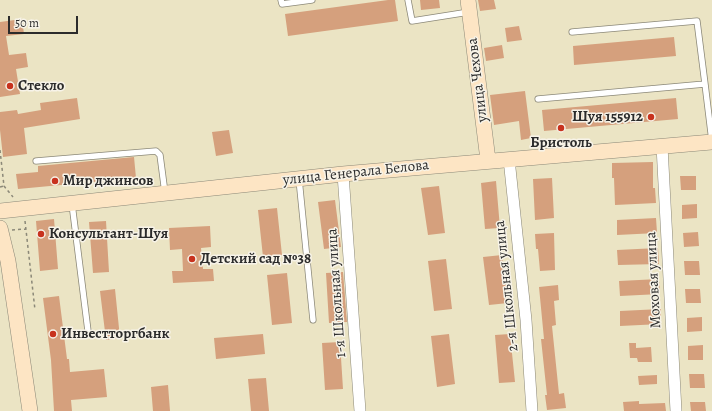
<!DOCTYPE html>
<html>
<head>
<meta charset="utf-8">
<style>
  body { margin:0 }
  #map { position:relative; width:712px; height:411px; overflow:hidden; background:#ebe4c4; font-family:Alegreya,serif }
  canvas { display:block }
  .scale { position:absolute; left:8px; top:16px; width:70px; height:18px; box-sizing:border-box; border:2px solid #2b2b2b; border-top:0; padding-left:5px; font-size:12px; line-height:14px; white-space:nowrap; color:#2b2b2b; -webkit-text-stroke:3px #f7f3e8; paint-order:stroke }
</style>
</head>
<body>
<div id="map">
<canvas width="712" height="411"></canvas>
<div class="scale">50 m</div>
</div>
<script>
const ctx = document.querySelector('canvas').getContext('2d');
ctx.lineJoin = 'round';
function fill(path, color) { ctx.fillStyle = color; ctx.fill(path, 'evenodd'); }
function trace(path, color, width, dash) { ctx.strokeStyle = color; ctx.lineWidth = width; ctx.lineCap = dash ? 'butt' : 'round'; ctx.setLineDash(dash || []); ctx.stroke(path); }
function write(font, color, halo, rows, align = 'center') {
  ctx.font = font + ' Alegreya,serif'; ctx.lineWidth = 3; ctx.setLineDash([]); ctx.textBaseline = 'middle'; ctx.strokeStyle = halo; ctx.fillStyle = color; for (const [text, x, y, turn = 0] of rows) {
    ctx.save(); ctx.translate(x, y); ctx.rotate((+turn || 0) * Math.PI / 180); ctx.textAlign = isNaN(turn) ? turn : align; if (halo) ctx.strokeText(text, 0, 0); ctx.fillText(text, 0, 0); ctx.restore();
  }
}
const building = new Path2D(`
  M388,0H395L398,21L288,36L285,14Z
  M420,0H439L440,8L421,10Z
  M478,0H494L496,9L480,11Z
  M22,19L24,34L6,36L9,55L26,53L28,67L16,69L20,94L0,97V22Z
  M519,26L522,40L507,42L505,28Z
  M674,37L676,56L574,65L573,46Z
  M502,45L504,58L486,61L484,48Z
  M525,91L531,138L521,140L519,121L494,125L490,95Z
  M77,98L80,119L24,128L27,154L3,157L0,130V112L17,110L18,114L41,110L40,103Z
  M676,98L678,119L544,131L542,110Z
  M229,130L233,153L216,156L212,132Z
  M134,157L136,178L18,189L16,174L38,172V166Z
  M653,162V188H655L656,203L615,205L614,178H612V163Z
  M680,176H696V190H681Z
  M552,178L554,218L535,220L533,179Z
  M496,181L500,228L485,229L481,183Z
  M439,186L445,233L428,235L421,188Z
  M335,200L341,247L324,249L318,202Z
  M697,204V218L682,219V205Z
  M277,208L282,255L263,257L258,210Z
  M656,218L657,233L617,235V220Z
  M54,219L58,269L40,271L36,221Z
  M106,221L109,272L93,273L89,222Z
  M210,226L211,247L201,248L203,269H213L214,281L173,283L172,271H183L182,249L170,250L169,228Z
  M698,232L699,246L684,247L683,233Z
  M554,233L555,270L540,271L538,249H536L535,234Z
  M658,248L659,264L618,265L617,250Z
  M502,255L508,303L489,305L483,257Z
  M446,259L452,309L434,311L428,261Z
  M684,261H699L700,275H685Z
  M343,272L347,322L329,323L326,273Z
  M287,273L292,323L272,325L267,275Z
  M659,279L660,294L620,296L619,281Z
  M558,285L559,300L554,301L556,325L552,326L559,394L564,393L566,408L547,410L545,395H547L541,339H544L539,287Z
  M115,289L120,338L106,340L100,291Z
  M685,289H700L701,303H686Z
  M59,296L67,359H69L70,372L104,369L107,397L71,400L72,411H54L51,360L43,298Z
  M661,309V324L620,326V311Z
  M702,317V331L687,332V318Z
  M263,334L265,354L216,359L214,338Z
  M449,334L455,384L437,387L431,336Z
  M510,334L515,382L499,383L495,335Z
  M340,342L343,389L325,390L322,343Z
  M629,343H636V348L651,347L652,362H638L637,358H630Z
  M703,345V360H688V346Z
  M689,374H704L705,388H690Z
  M657,375V384L639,385L638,376Z
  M266,378L269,411H251L248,379Z
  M168,385L170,411H153L151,387Z
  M639,401V404L665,403L666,411H624L623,402Z
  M690,402H705L706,411H691Z`);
const path = new Path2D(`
  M0,150L4,186L13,197
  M0,187L4,186
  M25,221L35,310
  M12,230L26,229`);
const lane = new Path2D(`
  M281,0L282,4L312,0
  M408,0L412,21L469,12
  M572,32L697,21L705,84
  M538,99L705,84L712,141
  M36,161L156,151L160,155L165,193
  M299,179L313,320
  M72,204L88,331`);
const street = new Path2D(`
  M662,146L676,411
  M509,159L526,320L532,411
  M343,174L360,411`);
const secondary = new Path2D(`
  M468,0L488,160
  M0,211L343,174L712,142
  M0,228L8,261L30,411`);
const markers = [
  [10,86,4,"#c8321e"],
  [651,117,4,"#c8321e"],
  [561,128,4,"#c8321e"],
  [55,181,4,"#c8321e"],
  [41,234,4,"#c8321e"],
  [192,259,4,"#c8321e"],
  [53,334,4,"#c8321e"]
];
const streetNames = [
  ["улица Чехова",478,80,-97],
  ["улица Генерала Белова",356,173,-6],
  ["Моховая улица",654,280,-93],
  ["2-я Школьная улица",507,286,-96],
  ["1-я Школьная улица",337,293,-94]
];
const poiNames = [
  ["Стекло",18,86],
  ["Шуя 155912",643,117,"right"],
  ["Бристоль",561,143,"center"],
  ["Мир джинсов",63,181],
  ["Консультант-Шуя",49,234],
  ["Детский сад №38",200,259],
  ["Инвестторгбанк",61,334]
];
fill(building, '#d5a07d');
trace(lane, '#8b8878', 7);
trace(street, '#8b8878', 12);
trace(secondary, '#8b8878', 16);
trace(path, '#8b8878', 1.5, [3, 3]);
trace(lane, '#fff', 5.5);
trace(street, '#fff', 11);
trace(secondary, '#fde5c4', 15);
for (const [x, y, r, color] of markers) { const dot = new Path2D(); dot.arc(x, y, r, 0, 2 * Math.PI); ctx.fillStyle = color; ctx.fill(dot); trace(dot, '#f7f3e8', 1.5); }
write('15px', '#2b2b2b', '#f7f3e8', streetNames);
write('bold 15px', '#2b2b2b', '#f7f3e8', poiNames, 'left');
</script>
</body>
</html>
